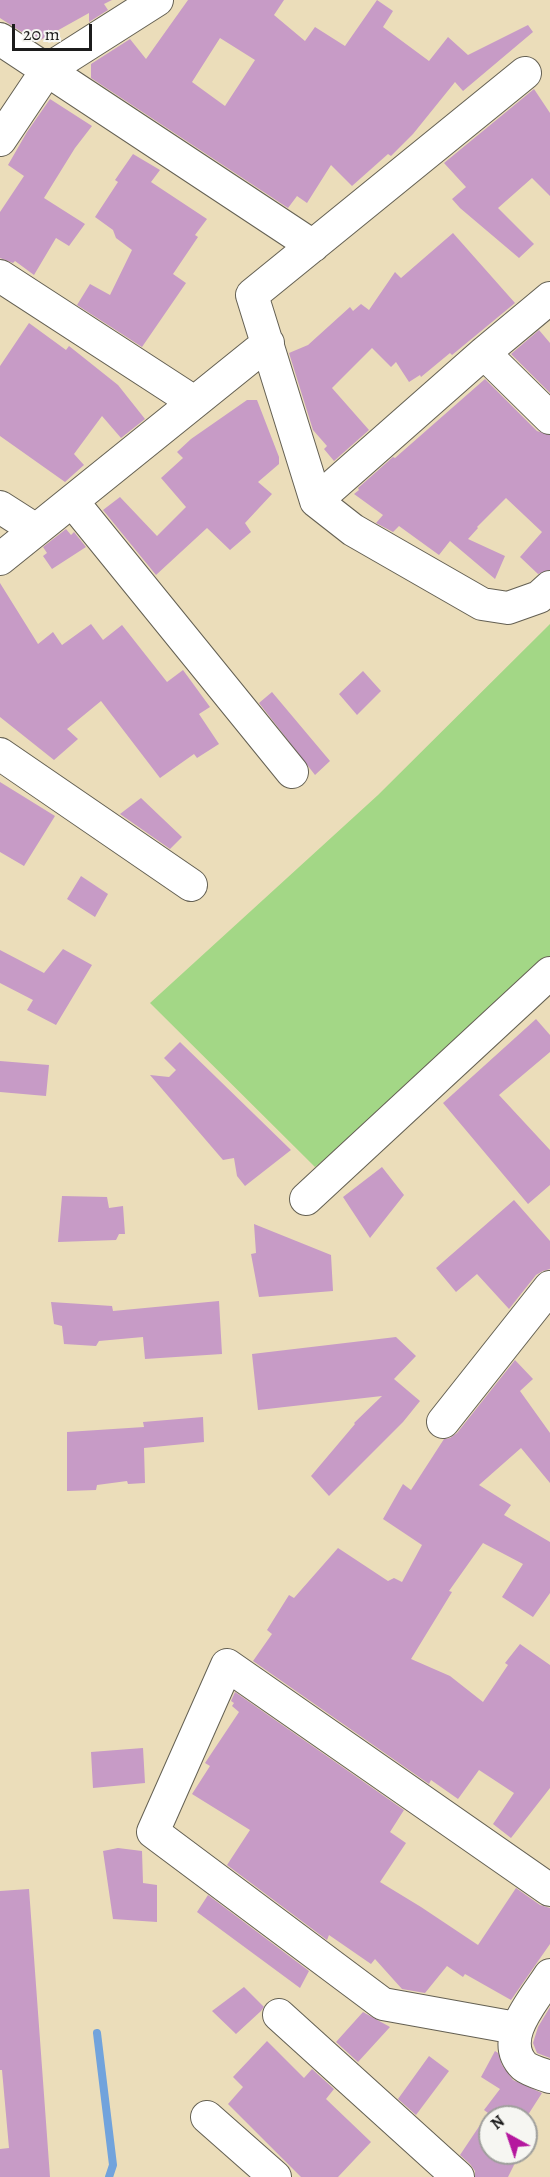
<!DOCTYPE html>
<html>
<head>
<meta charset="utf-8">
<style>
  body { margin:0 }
  #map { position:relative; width:550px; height:2177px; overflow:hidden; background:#ebddba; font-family:Alegreya,serif }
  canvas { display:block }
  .north { position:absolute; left:478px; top:2105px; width:60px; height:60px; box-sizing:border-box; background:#f6f6f2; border:2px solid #9f9f9c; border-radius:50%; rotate:320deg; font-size:16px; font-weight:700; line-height:24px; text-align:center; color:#1c1c1c }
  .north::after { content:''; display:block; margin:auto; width:21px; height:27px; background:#b5179e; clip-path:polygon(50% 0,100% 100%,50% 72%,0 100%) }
  .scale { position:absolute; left:12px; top:24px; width:80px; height:27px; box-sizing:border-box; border:3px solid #1c1c1c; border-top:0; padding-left:8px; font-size:18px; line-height:21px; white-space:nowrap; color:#1c1c1c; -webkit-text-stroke:4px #f6f6f2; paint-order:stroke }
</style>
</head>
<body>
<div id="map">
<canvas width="550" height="2177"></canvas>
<div class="north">N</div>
<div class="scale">20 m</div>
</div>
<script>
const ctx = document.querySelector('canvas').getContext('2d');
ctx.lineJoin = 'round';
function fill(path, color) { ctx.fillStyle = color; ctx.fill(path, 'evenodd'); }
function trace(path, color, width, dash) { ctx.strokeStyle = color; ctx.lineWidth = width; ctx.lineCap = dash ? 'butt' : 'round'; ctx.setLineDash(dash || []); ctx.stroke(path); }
const green = new Path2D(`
  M550,624V957L416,1084L315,1167L150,1003L378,795Z`);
const stream = new Path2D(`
  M97,2033L113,2165L109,2177`);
const building = new Path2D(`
  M0,0H112L104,4L108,10L89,22V13L37,42L0,18Z
  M188,0H284L274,15L305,41L315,27L345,46L377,0L393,11L383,27L429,61L448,37L468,55L528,25L533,32L463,91L455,82L413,134L391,156L388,154L352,186L331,165L307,203L297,196L288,208L91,78V64L130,39L146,59ZM220,38L255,60L225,106L192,82Z
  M534,89L550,113V196L532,178L498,208L534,244L519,258L460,208L452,199L466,187L444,163Z
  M50,99L92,126L75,148L44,198L85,224L69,246L56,238L34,275L15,261L13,263L0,258V212L24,176L8,165L27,132Z
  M133,154L160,170L151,182L207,219L195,235L198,237L173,274L186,283L142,347L77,305L90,284L110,295L132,250L116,238L113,230L95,217L118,182L115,180Z
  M453,233L515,303L452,355L450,353L421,377L420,375L409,382L396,362L391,367L372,348L332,388L369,430L334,461L324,449L327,446L313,430L289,353L308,345L350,307L353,311L361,304L369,310L395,272L401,278Z
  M29,323L66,350L69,346L118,385L145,419L121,438L102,416L74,454L84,465L65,482L0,436V366Z
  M539,330L550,343V393L511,354Z
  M485,379L537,431L550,435V570L538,574L520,557L542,532L506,498L477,527L478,528L468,539L505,556L495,579L450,541L439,555L399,526L393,532L376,523L383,515L354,494L359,490L358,488L393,457L395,458Z
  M247,400H257L279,457V464L258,482L272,494L245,523L251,532L230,550L207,528L156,575L103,510L120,497L157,536L186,507L161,478L183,458L177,452L191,439Z
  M66,529L71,535L74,532L86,547L52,569L43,556L47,553L43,547Z
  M0,583L38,644L53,632L62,645L91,624L103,640L122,625L167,682L183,670L210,707L199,714L219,744L197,758L194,754L160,778L101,701L67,729L78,739L54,760L0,717Z
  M363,671L381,691L357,715L339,694Z
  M272,692L330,761L315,775L259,703Z
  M0,782L55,816L24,866L0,852Z
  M141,798L182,837L170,849L120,814Z
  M81,876L108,894L95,917L67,899Z
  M63,949L92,965L56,1025L27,1010L33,1000L0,983V950L44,973Z
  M536,1019L550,1035V1052L499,1095L550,1150V1185L528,1204L443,1103Z
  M180,1042L291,1150L245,1186L237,1176L234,1158L223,1160L150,1075L169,1077L176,1070L164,1058Z
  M0,1061L49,1065L46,1096L0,1092Z
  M382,1167L404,1195L370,1238L343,1197Z
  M62,1196L107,1197L109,1208L123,1206L125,1234H119L116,1240L58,1242Z
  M514,1200L550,1241V1269L543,1271L536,1275L509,1309L477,1274L456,1292L436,1268Z
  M254,1224L331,1255L333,1291L259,1297L251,1254L256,1253Z
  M219,1301L222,1354L145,1359L143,1337L99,1341L96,1346L64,1344L62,1326L54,1324L51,1302L112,1306L113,1311Z
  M396,1337L416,1356L394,1379L420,1401L403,1422L329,1496L311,1476L355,1424L354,1423L382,1396L258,1410L252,1354Z
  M515,1360L533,1379L520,1391L550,1433V1483L521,1448L479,1485L511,1505L504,1515L550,1542V1593L533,1617L502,1597L523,1564L483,1543L449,1591L452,1592L411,1659L450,1676L483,1702L508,1665L505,1663L520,1644L550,1665V1788L511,1838L493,1824L514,1793L479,1770L458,1799L431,1780L429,1784L253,1661L272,1634L267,1630L289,1595L294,1598L338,1548L388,1581L394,1578L402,1582L422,1545L383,1519L403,1484L411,1490L444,1439L450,1438L457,1433Z
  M203,1417L204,1442L144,1448L145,1483L128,1484L127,1481L97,1485L96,1490L67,1491V1432L144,1427L143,1422Z
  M235,1692L404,1810L390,1832L406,1843L380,1882L421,1907L478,1945L516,1888L540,1905L550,1908V1944L511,2000L465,1974L463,1977L447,1966L425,1993L402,1989L375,1959L371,1964L329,1935L327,1940L227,1865L250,1830L192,1794L210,1766L205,1763L239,1712L232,1706L234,1703L231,1701Z
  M143,1748L145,1783L93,1788L91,1752Z
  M118,1848L142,1851L143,1883L157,1885V1922L113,1919L103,1851Z
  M29,1889L50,2177H0V2149L9,2148L2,2070H0V1891Z
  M208,1895L309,1971L300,1988L197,1912Z
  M244,1987L264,2007L261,2011L236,2034L212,2011Z
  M550,2007V2058L537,2053L533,2043L538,2027Z
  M363,2012L390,2027L358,2062L336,2042Z
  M267,2041L304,2078L312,2069L334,2089L326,2099L371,2142L338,2177H301L228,2104L243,2087L233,2077Z
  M495,2051L498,2053L502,2065L513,2080L542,2093L526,2118L490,2117V2153H520L508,2177H475V2171L470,2164L460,2155L488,2113L484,2110L500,2089L481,2077Z
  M429,2056L449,2071L416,2115L398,2099Z`);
const minor = new Path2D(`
  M0,39L313,246
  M525,73L252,295L316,501L353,530L482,604L508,608L539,597L550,587
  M0,140L47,70L157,0
  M0,276L194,402
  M484,353L550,418
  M72,501L292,772
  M316,501L484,353L550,298
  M0,507L36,530
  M0,559L268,343
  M0,754L191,885
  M306,1199L550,973
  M443,1422L550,1287
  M550,1975C535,1999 497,2039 524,2066C530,2071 542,2074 550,2077
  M279,2015L458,2177
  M516,2028L383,2004L153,1832L227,1665L550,1890
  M207,2117L275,2177`);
fill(green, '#a3d786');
trace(stream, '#71a3dc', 8);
fill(building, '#c79bc6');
trace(minor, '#646053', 34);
trace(minor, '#fff', 32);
</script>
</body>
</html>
